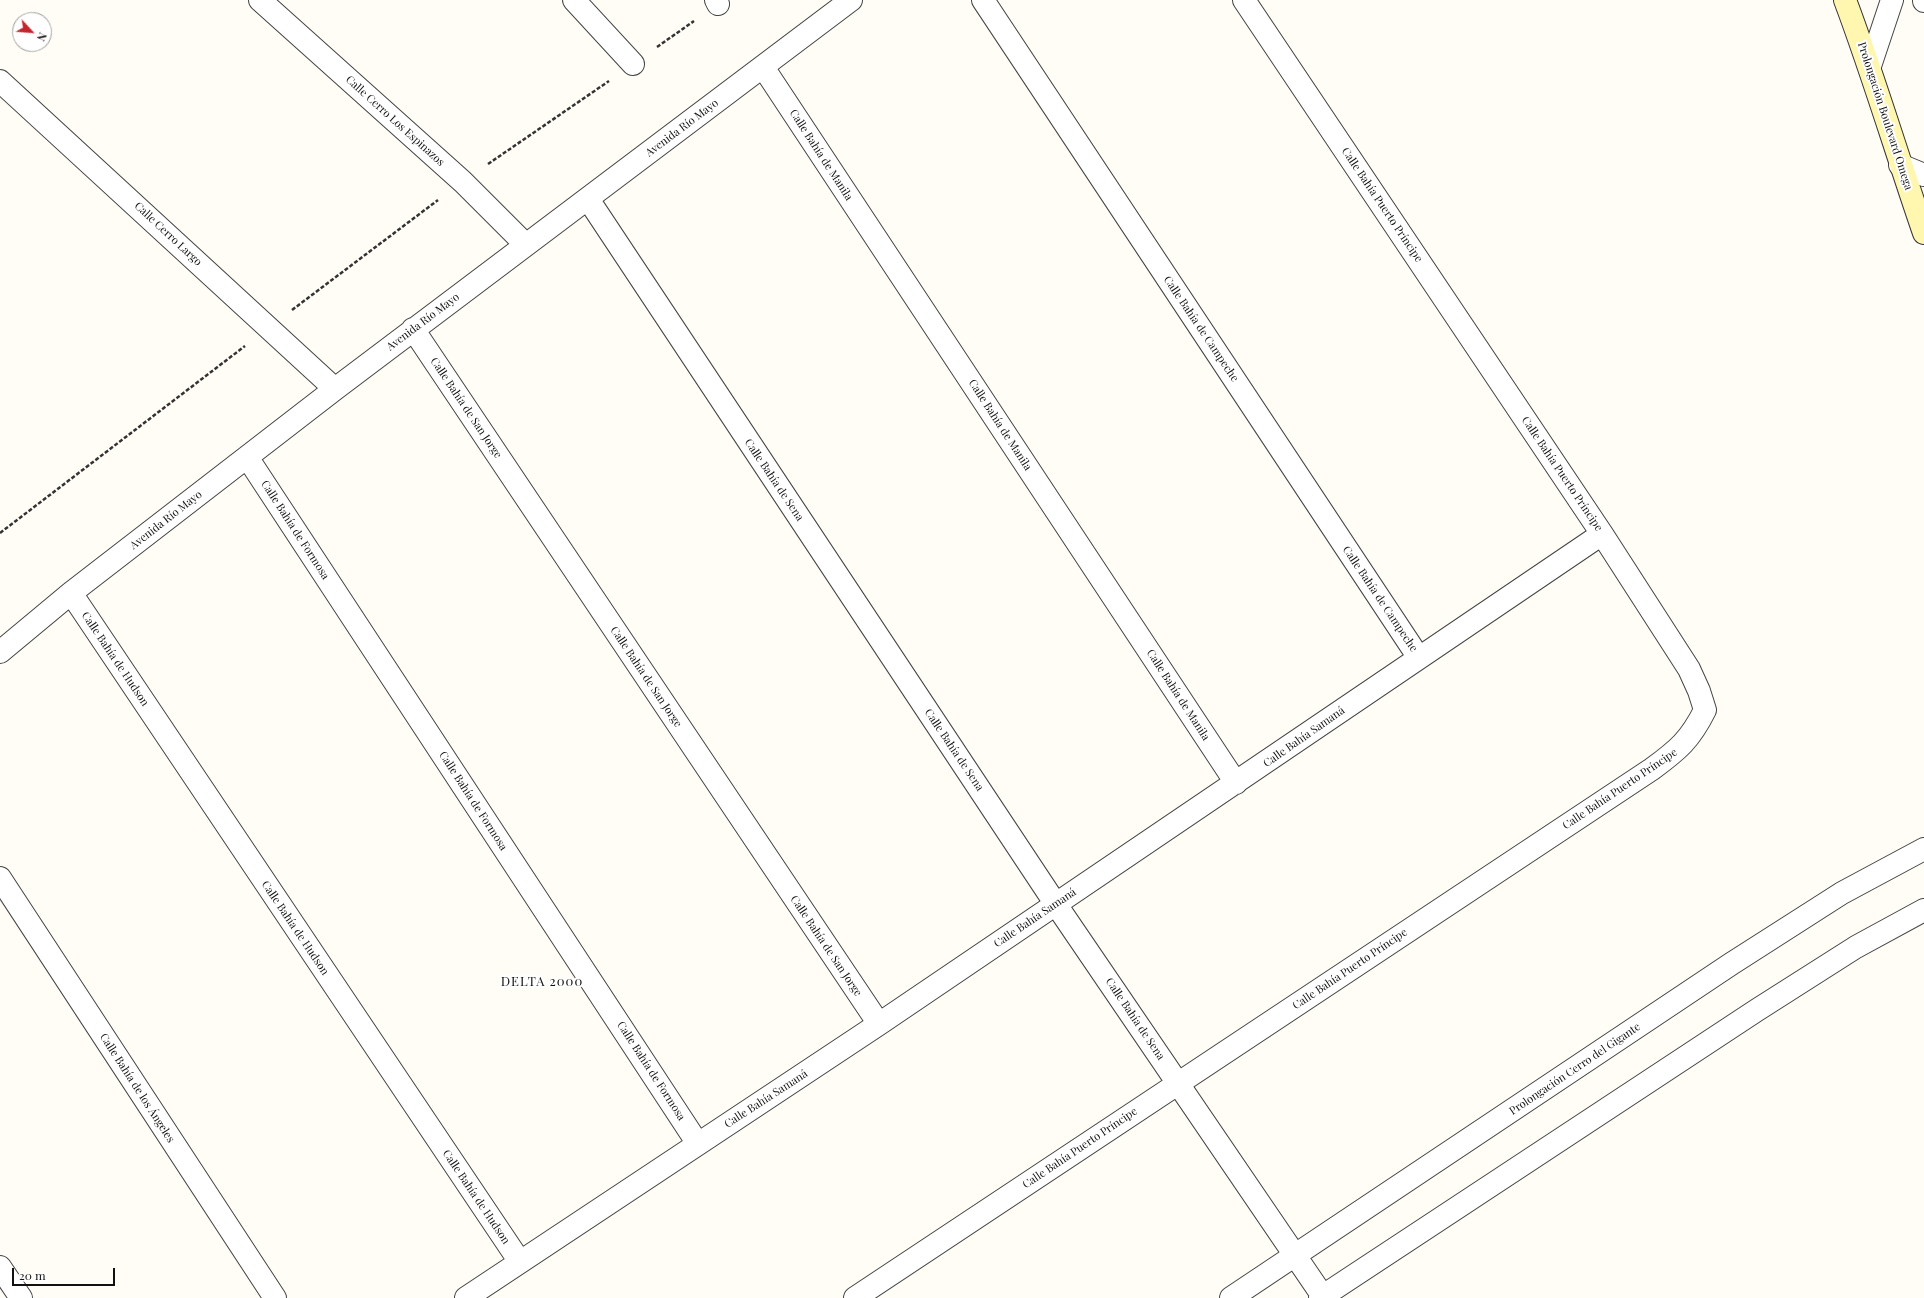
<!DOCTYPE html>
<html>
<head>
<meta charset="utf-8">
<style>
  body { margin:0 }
  #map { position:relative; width:1924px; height:1298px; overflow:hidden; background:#fffdf5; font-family:"Playfair Display",serif }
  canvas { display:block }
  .north { position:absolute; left:12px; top:12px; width:40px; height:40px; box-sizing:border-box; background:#fff; border:1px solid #a0a0a0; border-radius:50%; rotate:116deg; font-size:11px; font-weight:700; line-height:16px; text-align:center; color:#111 }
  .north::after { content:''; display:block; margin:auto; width:14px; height:18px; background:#c4262e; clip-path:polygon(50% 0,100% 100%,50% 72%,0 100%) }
  .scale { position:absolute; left:12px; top:1268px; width:103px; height:18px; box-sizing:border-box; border:2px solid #111; border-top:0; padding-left:5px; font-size:12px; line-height:14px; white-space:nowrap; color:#111; -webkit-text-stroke:3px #fff; paint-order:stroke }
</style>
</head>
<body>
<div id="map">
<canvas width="1924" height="1298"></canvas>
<div class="north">N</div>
<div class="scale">20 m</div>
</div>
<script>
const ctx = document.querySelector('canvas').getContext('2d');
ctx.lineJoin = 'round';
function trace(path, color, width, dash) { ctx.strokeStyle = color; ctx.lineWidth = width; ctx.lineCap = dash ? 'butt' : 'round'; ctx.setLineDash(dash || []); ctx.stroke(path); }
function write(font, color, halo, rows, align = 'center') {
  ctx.font = font + ' "Playfair Display",serif'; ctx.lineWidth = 4; ctx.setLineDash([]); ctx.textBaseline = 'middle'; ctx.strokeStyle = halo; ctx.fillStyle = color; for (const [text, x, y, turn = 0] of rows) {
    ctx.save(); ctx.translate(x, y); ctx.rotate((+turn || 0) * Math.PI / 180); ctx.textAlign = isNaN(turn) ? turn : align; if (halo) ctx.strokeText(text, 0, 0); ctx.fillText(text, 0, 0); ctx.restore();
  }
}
const path = new Path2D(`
  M657,47L694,21
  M488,164L609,81
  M292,310L438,200
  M0,533L245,346`);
const street = new Path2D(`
  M260,0L463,182L526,245
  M574,0L633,64
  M716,0L718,4
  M983,0L1419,658
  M1924,0V1
  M1870,66L1892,0
  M763,67L1236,783
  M0,81L335,389
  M1900,165L1924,175
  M588,199L1055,903L1324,1298
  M413,329L879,1024
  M247,457L698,1144
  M71,593L520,1262
  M0,652L71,593L335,389L851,0
  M0,878L275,1298
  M0,1267L21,1298
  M466,1298L879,1024L1602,534
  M855,1298L1652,769C1678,750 1690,740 1705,710L1699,691L1689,669L1602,534L1244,0
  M1231,1298L1731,964L1842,893L1924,849
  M1320,1298L1757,1010L1856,947L1924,910`);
const secondary = new Path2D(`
  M1845,0C1874,77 1897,155 1924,233`);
const streetNames = [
  ["Prolongación Boulevard Omega",1885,116,72],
  ["Calle Cerro Los Espinazos",395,121,42],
  ["Avenida Río Mayo",682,128,-37],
  ["Calle Bahía de Manila",821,155,57],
  ["Calle Bahía Puerto Príncipe",1382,205,56],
  ["Calle Cerro Largo",168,234,43],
  ["Avenida Río Mayo",423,322,-37],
  ["Calle Bahía de Campeche",1201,329,56],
  ["Calle Bahía de San Jorge",466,408,56],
  ["Calle Bahía de Manila",1000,425,57],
  ["Calle Bahía Puerto Príncipe",1562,474,56],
  ["Calle Bahía de Sena",774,480,56],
  ["Avenida Río Mayo",166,520,-38],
  ["Calle Bahía de Formosa",295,530,57],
  ["Calle Bahía de Campeche",1380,599,56],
  ["Calle Bahía de Hudson",115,659,56],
  ["Calle Bahía de San Jorge",646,677,56],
  ["Calle Bahía de Manila",1178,695,57],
  ["Calle Bahía Samaná",1304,737,-35],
  ["Calle Bahía de Sena",954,750,56],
  ["Calle Bahía Puerto Príncipe",1620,789,-34],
  ["Calle Bahía de Formosa",473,801,57],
  ["Calle Bahía Samaná",1035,918,-34],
  ["Calle Bahía de Hudson",295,928,56],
  ["Calle Bahía de San Jorge",826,946,56],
  ["Calle Bahía Puerto Príncipe",1350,969,-34],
  ["Calle Bahía de Sena",1135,1019,56],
  ["Prolongación Cerro del Gigante",1575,1069,-34],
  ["Calle Bahía de Formosa",651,1071,57],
  ["Calle Bahía de los Ángeles",137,1088,57],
  ["Calle Bahía Samaná",766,1099,-33],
  ["Calle Bahía Puerto Príncipe",1080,1148,-34],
  ["Calle Bahía de Hudson",476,1197,56]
];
const quarterNames = [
  ["DELTA 2000",542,982]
];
trace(street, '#444', 24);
trace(secondary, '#333', 24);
trace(path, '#333', 2.5, [4, 2]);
trace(street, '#fff', 22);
trace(secondary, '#fff6b0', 22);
write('11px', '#111', '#fff', streetNames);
ctx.letterSpacing = '1px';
write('13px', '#111', '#fff', quarterNames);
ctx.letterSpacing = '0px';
</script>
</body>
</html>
